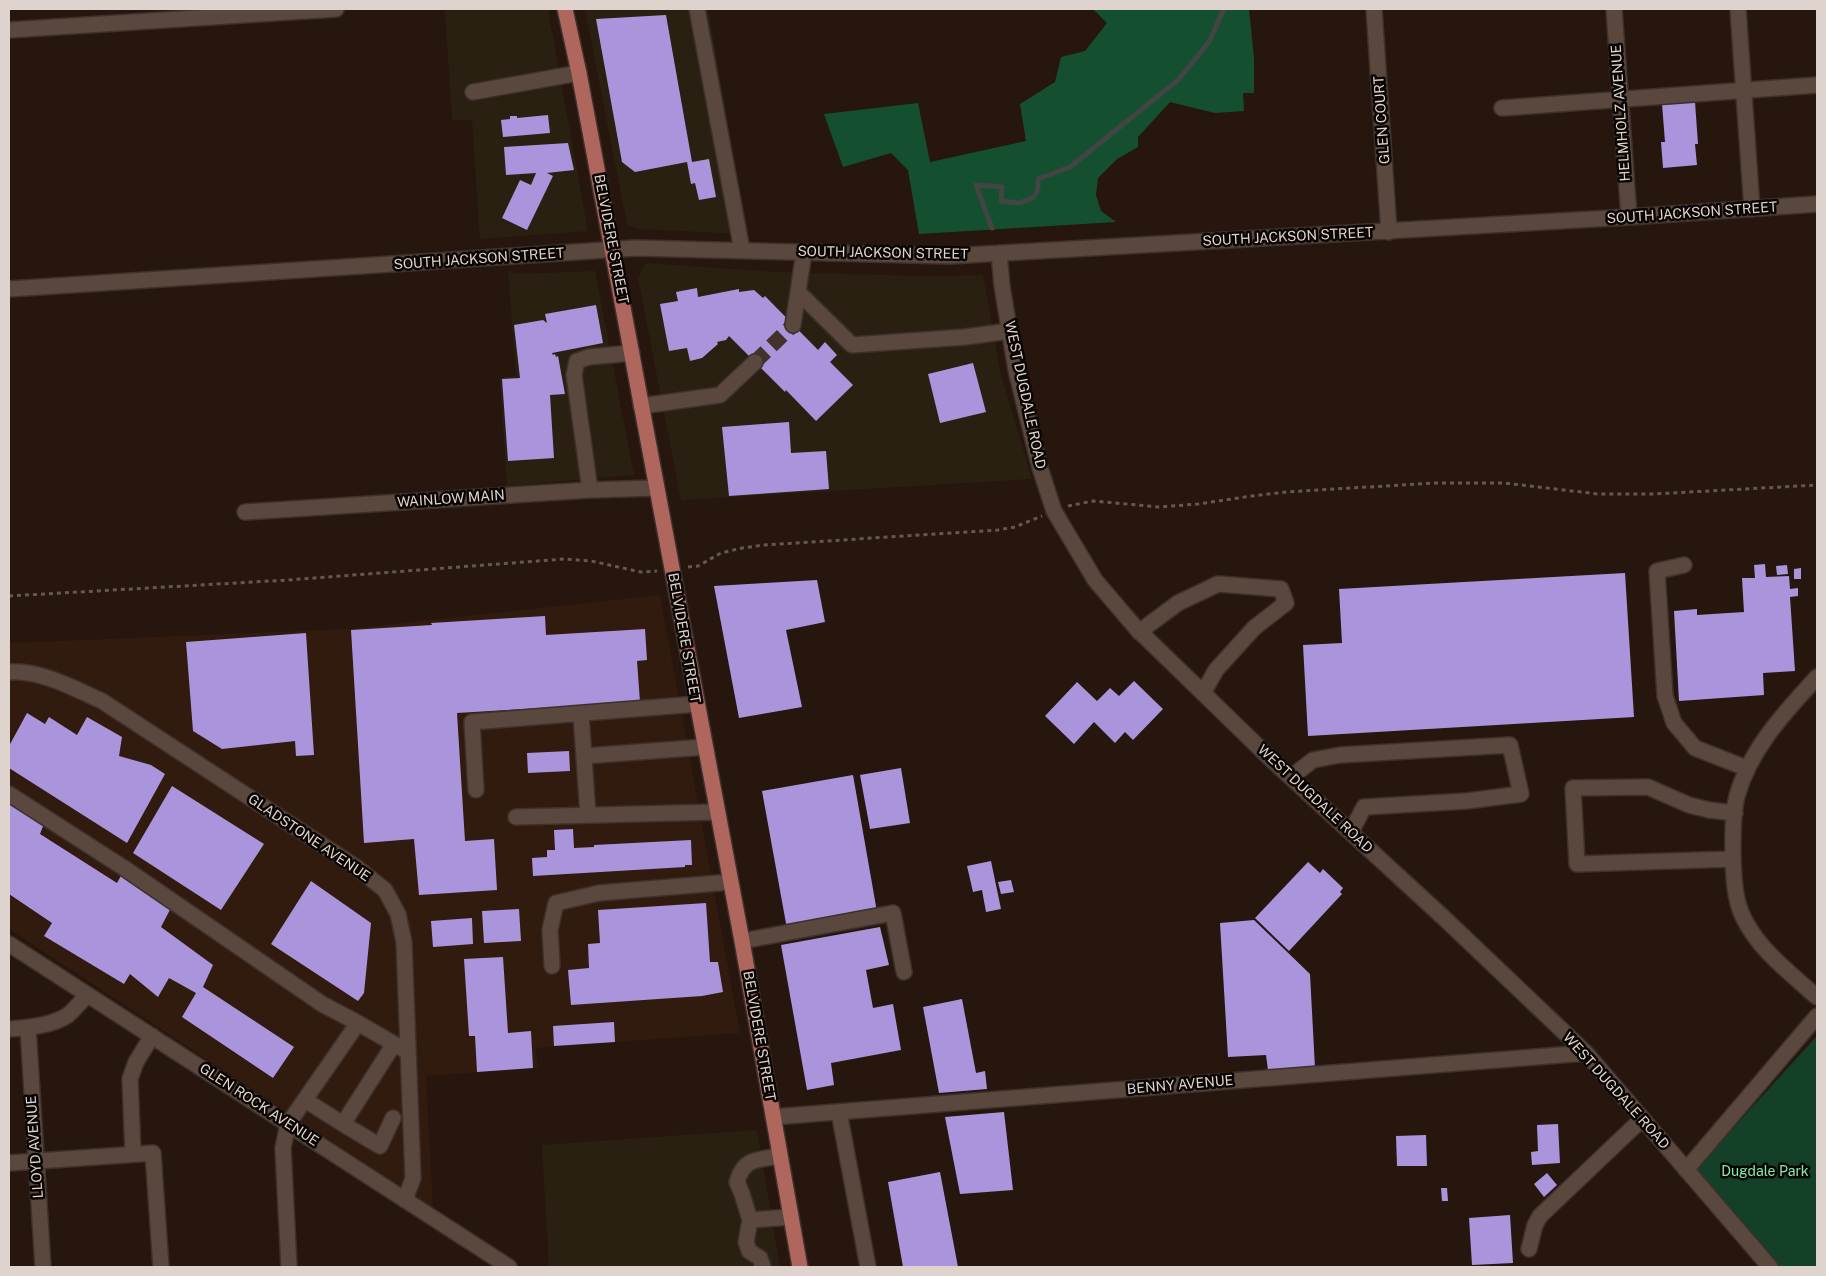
<!DOCTYPE html>
<html>
<head>
<meta charset="utf-8">
<style>
  body { margin:0 }
  #map { position:relative; width:1826px; height:1276px; overflow:hidden; background:#27160e; font-family:"Public Sans",sans-serif }
  canvas { display:block }
  .frame { position:absolute; inset:0; border:10px solid #dfd3cd; pointer-events:none }
</style>
</head>
<body>
<div id="map">
<canvas width="1826" height="1276"></canvas>
<div class="frame"></div>
</div>
<script>
const ctx = document.querySelector('canvas').getContext('2d');
ctx.lineJoin = 'round';
function fill(path, color) { ctx.fillStyle = color; ctx.fill(path, 'evenodd'); }
function trace(path, color, width, dash) { ctx.strokeStyle = color; ctx.lineWidth = width; ctx.lineCap = dash ? 'butt' : 'round'; ctx.setLineDash(dash || []); ctx.stroke(path); }
function write(font, color, halo, rows, align = 'center') {
  ctx.font = font + ' "Public Sans",sans-serif'; ctx.lineWidth = 5; ctx.setLineDash([]); ctx.textBaseline = 'middle'; ctx.strokeStyle = halo; ctx.fillStyle = color; for (const [text, x, y, turn = 0] of rows) {
    ctx.save(); ctx.translate(x, y); ctx.rotate((+turn || 0) * Math.PI / 180); ctx.textAlign = isNaN(turn) ? turn : align; if (halo) ctx.strokeText(text, 0, 0); ctx.fillText(text, 0, 0); ctx.restore();
  }
}
const commercial = new Path2D(`
  M445,9H548L588,231L480,239L472,120H452Z
  M585,9H708L747,234L636,229L627,224Z
  M645,263L776,272L921,276L983,275L1001,375L1032,479L681,500L638,278Z
  M508,269L514,274L595,271L634,475L507,486L500,378L516,376Z
  M757,1130L780,1267H549L542,1145Z`);
const built = new Path2D(`
  M660,595L740,1033L536,1048L538,1068L426,1076L433,1208L9,929V643L348,629Z`);
const green = new Path2D(`
  M1816,1037H1817V1267H1776L1695,1170Z`);
const forest = new Path2D(`
  M1093,9H1249L1254,59V93H1243L1244,111L1215,113L1170,102L1138,137V147L1117,159L1098,178L1096,195L1101,211L1116,222L919,234L908,170L891,153L843,167L824,114L918,103L930,162L1026,141L1020,104L1055,82L1061,57L1085,51L1107,23Z`);
const stream = new Path2D(`
  M992,228L976,185L1002,187L1001,201L1020,203L1034,197L1038,189V179L1070,167L1178,80L1209,42L1224,9`);
const building = new Path2D(`
  M666,15L692,162L709,159L716,197L699,200L695,183L691,184L687,162L635,172L622,162L596,19Z
  M1695,102L1698,144H1695L1697,165L1663,168L1661,142H1665L1662,104Z
  M548,115L550,133L503,137L501,120L510,119V116H517V118Z
  M568,143L574,170L547,173L553,176L527,230L502,218L520,180L531,185L536,173L506,175L504,147Z
  M697,288L698,297L739,289V292L754,290L763,298L765,296L818,350L825,342L837,355L830,362L853,385L816,421L786,390L785,392L729,336L726,340L717,342L718,344L702,358L690,361L687,348L669,351L660,304L678,301L676,292Z
  M596,305L603,343L552,353L553,355L555,354L556,357L558,356L565,394L550,395L554,458L508,461L502,379L520,378L514,325L543,320L547,323L545,314Z
  M973,363L986,412L940,423L928,374Z
  M789,422L791,453L826,451L829,489L729,496L722,427Z
  M1765,564L1766,577L1789,576L1790,589L1798,588V596L1790,597L1795,671L1763,673L1764,695L1679,701L1674,611L1697,609V615L1744,612L1742,578H1755L1754,565Z
  M1787,565L1788,574L1777,575L1776,566Z
  M1801,568V579H1794V569Z
  M1625,573L1634,717L1308,736L1303,645L1342,643L1339,589Z
  M817,580L825,622L786,630L802,707L739,718L714,586Z
  M545,616L546,635L645,629L647,660L637,661L640,702L457,713L465,841L494,839L497,890L419,895L414,839L364,843L351,630L432,625L431,623Z
  M306,633L314,755L296,756L295,741L222,749L193,731L186,642Z
  M1134,681L1163,709L1133,740L1125,732L1115,743L1094,722L1074,744L1045,716L1077,682L1097,701L1110,688L1119,696Z
  M27,713L45,724L49,717L77,735L87,717L122,737L119,756L151,765L165,774L127,843L9,768V746Z
  M569,751L570,771L528,773L527,753Z
  M901,768L910,823L870,829L860,775Z
  M853,775L877,912L787,929L762,791Z
  M172,786L264,844L221,910L133,853Z
  M9,797L45,821L40,834L117,883L124,870L173,904L161,927L213,965L203,987L294,1047L273,1078L182,1017L196,993L169,978L158,997L130,974L124,984L44,936L52,923L9,894Z
  M573,829L574,848L594,847V845L691,840L692,865H685V867L533,876L532,858L547,857V850H555L554,830Z
  M991,861L1001,909L986,912L982,890L973,892L967,866Z
  M1308,862L1320,873L1323,869L1343,888L1340,892L1342,894L1289,951L1255,918Z
  M1011,880L1014,892L1001,894L998,882Z
  M311,881L371,923L364,993L358,1001L271,944Z
  M706,903L710,962H718L723,992L702,996L571,1005L568,970L589,968L588,944L600,943L598,910Z
  M519,909L521,941L484,943L482,911Z
  M472,918L473,944L433,947L431,921Z
  M1254,920L1310,974L1315,1068L1268,1070L1266,1055L1228,1057L1220,923Z
  M880,927L889,965L866,970L873,1008L893,1004L901,1050L831,1063L834,1085L807,1090L781,945Z
  M503,957L508,1033L531,1031L533,1068L477,1072L475,1036H469L464,959Z
  M962,999L976,1073L985,1071L987,1089L939,1093L923,1007Z
  M614,1022L615,1042L554,1046L553,1026Z
  M1004,1112L1013,1190L960,1194L945,1117Z
  M1558,1124L1560,1163L1532,1165L1531,1152L1538,1151L1537,1125Z
  M1426,1135L1427,1166H1397L1396,1136Z
  M940,1172L958,1267H903L888,1182Z
  M1547,1173L1557,1185L1544,1197L1534,1184Z
  M1441,1188H1447L1448,1201H1442Z
  M1510,1215L1513,1263L1472,1265L1469,1218Z`);
const minorTunnel = new Path2D(`
  M755,362L793,325`);
const path = new Path2D(`
  M1068,506L1093,501L1159,507L1198,504L1252,496L1286,492L1434,483H1504L1598,494H1654L1817,485
  M688,567L698,566L721,553L742,548L764,545L998,530L1015,527L1042,516
  M9,596L288,580L564,559L591,561L641,572L657,571`);
const minor = new Path2D(`
  M697,9L742,250
  M1374,9L1389,232
  M1614,9L1629,217
  M1738,9L1752,209
  M9,30L336,9
  M473,92L579,73
  M1502,108L1817,85
  M999,253L1002,286L1016,370L1040,468L1054,511L1095,580L1136,628L1273,761L1444,918L1586,1053L1770,1267
  M9,289L636,248L950,256L1629,217L1817,204
  M798,292L852,345L965,337L1010,331
  M793,325L804,252
  M641,406L720,395L755,362
  M590,490L574,375L577,361L589,357L632,353
  M245,512L590,490L657,488
  M1684,565L1657,571L1665,696L1674,723L1695,748L1746,768
  M1139,632L1178,603L1218,584L1281,589L1286,603L1254,628L1216,670L1203,693
  M9,672C41,670 73,688 102,701L356,867L385,890L398,914L404,942L413,1178L405,1200
  M1817,677C1785,712 1750,749 1737,796C1732,816 1733,840 1733,860C1734,883 1735,906 1748,926C1763,952 1789,972 1811,992L1817,997
  M581,714L588,815
  M585,756L705,747
  M1291,777L1313,760L1340,755L1510,745L1521,794L1467,801L1364,807L1351,832
  M476,790L472,722L697,704
  M9,794L124,868L322,1004L358,1023
  M516,817L717,812
  M1733,859L1577,864L1573,788L1648,787L1689,805L1709,810L1735,813
  M742,941L893,913L904,972
  M9,944L509,1267
  M552,966L550,930L556,903L599,893L730,882
  M28,1028L43,1267
  M9,1029C27,1028 52,1026 68,1015C75,1009 81,1001 88,995
  M305,1100L343,1124L394,1044
  M839,1112L868,1267
  M773,1117L1586,1053
  M343,1124L380,1146L393,1118
  M133,1154L130,1079L136,1062L152,1036
  M9,1163L153,1153L161,1267
  M1686,1170L1817,1016
  M750,1220L742,1194L737,1182C744,1157 758,1160 780,1156
  M1529,1249L1535,1225L1540,1216L1642,1119
  M289,1267L283,1148L288,1124L358,1023L408,1052
  M763,1267L760,1258L749,1251L746,1242L750,1220L791,1217`);
const major = new Path2D(`
  M565,9L579,73L742,941L800,1267`);
const streetNames = [
  ["HELMHOLZ AVENUE",1621,113,-94],
  ["GLEN COURT",1382,120,-94],
  ["SOUTH JACKSON STREET",1692,213,-4],
  ["SOUTH JACKSON STREET",1288,237,-3],
  ["BELVIDERE STREET",611,239,79],
  ["SOUTH JACKSON STREET",883,253,1],
  ["SOUTH JACKSON STREET",479,259,-4],
  ["WEST DUGDALE ROAD",1025,395,78],
  ["WAINLOW MAIN",451,499,-4],
  ["BELVIDERE STREET",684,638,80],
  ["WEST DUGDALE ROAD",1315,799,43],
  ["GLADSTONE AVENUE",309,838,34],
  ["BELVIDERE STREET",759,1036,80],
  ["BENNY AVENUE",1180,1085,-5],
  ["WEST DUGDALE ROAD",1616,1091,48],
  ["GLEN ROCK AVENUE",259,1105,33],
  ["LLOYD AVENUE",35,1147,-94]
];
const parkNames = [
  ["Dugdale Park",1765,1172]
];
fill(commercial, '#292011');
fill(built, '#311a0e');
fill(green, '#144027');
fill(forest, '#14502f');
trace(stream, '#434544', 5);
fill(building, '#aa95dc');
trace(minorTunnel, '#43322b', 15, [15, 8]);
trace(minor, '#3d312d', 18);
trace(major, '#3d312d', 18);
trace(path, '#665750', 3, [4, 4]);
trace(minor, '#5a473d', 15);
trace(major, '#af665c', 15);
write('14px', '#dfd3cd', '#0a0503', streetNames);
write('14px', '#82eaaa', '#0a0503', parkNames);
</script>
</body>
</html>
